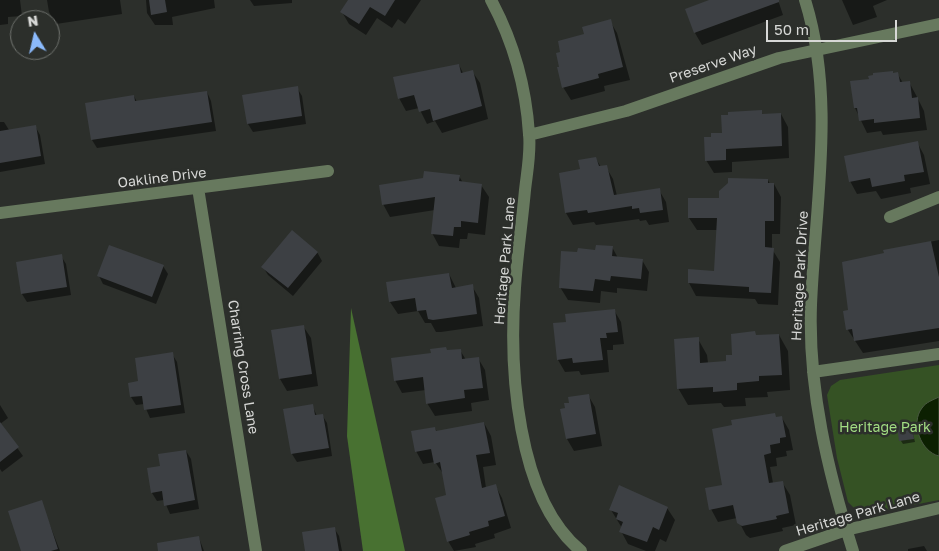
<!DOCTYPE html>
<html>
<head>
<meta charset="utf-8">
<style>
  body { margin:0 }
  #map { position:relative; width:939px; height:551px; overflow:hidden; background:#2c2f2b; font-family:"Golos Text",sans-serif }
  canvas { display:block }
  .north { position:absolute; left:10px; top:10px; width:50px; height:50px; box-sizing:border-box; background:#2c2f2b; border:1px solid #70736f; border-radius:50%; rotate:351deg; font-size:14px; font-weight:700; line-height:20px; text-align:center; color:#d7d8d6 }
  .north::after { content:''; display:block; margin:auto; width:18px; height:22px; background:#8bbafc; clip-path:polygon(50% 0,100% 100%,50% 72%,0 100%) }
  .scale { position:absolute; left:766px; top:20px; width:131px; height:22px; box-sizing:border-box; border:2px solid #d7d8d6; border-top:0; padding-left:6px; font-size:15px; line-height:18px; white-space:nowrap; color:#d7d8d6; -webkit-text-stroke:4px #2c2f2b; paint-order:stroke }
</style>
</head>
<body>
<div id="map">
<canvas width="939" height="551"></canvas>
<div class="north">N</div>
<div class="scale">50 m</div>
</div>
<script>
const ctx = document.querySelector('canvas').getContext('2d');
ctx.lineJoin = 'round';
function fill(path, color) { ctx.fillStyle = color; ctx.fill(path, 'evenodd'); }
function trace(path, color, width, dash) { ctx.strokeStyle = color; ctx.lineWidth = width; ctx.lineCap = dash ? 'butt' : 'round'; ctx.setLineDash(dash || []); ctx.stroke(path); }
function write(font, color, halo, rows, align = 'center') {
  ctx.font = font + ' "Golos Text",sans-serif'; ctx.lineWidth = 5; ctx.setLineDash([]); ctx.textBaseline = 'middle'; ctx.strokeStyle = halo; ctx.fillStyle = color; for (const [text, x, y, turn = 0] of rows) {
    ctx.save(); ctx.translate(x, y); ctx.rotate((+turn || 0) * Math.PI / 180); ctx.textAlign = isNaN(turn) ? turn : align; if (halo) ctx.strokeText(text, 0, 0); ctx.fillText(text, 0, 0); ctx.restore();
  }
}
const green = new Path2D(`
  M939,365V500L867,514L858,512L848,502L837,458L827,395L831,386L840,380Z`);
const forest = new Path2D(`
  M351,308L405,551H363L347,436Z`);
const water = new Path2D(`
  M939,397V456C921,452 910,423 922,408C926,402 933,400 939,397Z`);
const shadow = new Path2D(`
  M0,0H20L22,16L8,17V24L0,25Z
  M47,0H120L122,14L56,24L49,12Z
  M146,0H214L215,8L172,17L173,25H155L147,13Z
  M250,0H292V3L254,6Z
  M350,0H421L405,24L398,19L392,28L377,18L366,35L349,24L342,12Z
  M713,0H778L783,15L702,45L695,33Z
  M842,0H887L873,6L877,17L853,25Z
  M610,21L617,33L630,80L604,86L605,91L571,100L563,87L560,68L561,53L585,35Z
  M459,65L463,73L472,71L480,83L488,119L442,133L435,121L427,124L419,108L406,111L399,98Z
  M897,73L903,83L909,82L916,95L924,111L927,130L883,135L881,131L867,133L855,108L852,83Z
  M297,88L302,96L306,124L253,132L248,124L244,96Z
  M207,92L211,101L216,131L97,148L92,140L134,96L137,102Z
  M761,112L763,115L781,114L788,127L789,158L732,162V172L714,173L706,160L723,134Z
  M0,122H4L9,130L35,126L40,135L45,164L0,172Z
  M917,142L924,155L930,184L910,188L911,193L881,199L876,191L857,194L850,181Z
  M596,159L601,167H606L613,179L617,196L659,190L666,202L669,222L649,225L646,220L640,221L639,219L596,225L594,222L573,225L566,213L560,174L581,170Z
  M459,176L463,183L481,185L489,197L485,235L468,233L467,239H460L459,248L439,246L432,233L435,210L390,217L383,204Z
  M768,180L770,184H774L781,197L780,234H772V249L780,262L778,305L758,304L755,299L696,296L689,283V271L715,272L718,230H697L689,218L720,200Z
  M939,240V341L863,353L848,330L850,311L885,254L884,251Z
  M612,247L618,258L642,260L649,272L647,291L617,288V293L601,291L600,303L568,300L560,287L578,254Z
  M317,252L322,261L293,296L268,275L263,267Z
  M61,256L66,264L71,295L27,302L22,294L17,263Z
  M163,266L168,274L156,304L103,284L99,276Z
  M449,274L456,288L472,286L479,298L483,326L441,332H436L431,323H425L418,311L398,314L390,302Z
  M614,310L621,322L624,344L613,345V350H607L609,372L581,375L579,371L565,372L558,360L567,323Z
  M303,326L311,338L318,386L287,391L280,379L272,331Z
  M779,335L788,351L790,390L767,392L768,397L745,398L746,406L724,407L721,403L688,405L678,388L698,339L707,355L708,363L728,362L757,337Z
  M460,350L466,360L478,358L485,370L489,400L471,403L472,411L435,416L427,403L426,390L402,393L395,380L432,354Z
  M172,354L177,362L185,413L150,418L144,404L136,405L131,397L140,382Z
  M588,395L595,407L602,446L574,451L567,439L562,410Z
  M0,405L8,418L0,424Z
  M312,405L317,416L322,415L327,423L332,456L297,462L292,454Z
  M777,418H782L789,430L793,450L786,451L787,456L776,458L777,466L770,467L773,483L782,482L790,495L796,525L782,528L783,531L750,538L746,535L737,518L718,522L711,509L724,486Z
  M484,423L491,436L496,465L483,467L486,488L495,485L502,498L511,528L494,534L495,538L475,544L476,547L454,551L448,541L447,496L444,475L435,462L423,464L416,451L435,428L437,432Z
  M0,424L23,456L2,472L0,469Z
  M911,425L915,442L903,444L901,441Z
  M186,451L191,459L199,509L170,514L164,500L157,501L152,493L161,467Z
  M41,502L60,551H22Z
  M667,508L675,520L666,542L660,539L655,551H646L628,544L621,531L622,528L611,510Z
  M334,528L339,536L342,551H306Z
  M199,538L204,551H166Z
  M924,546L927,551H908V549Z`);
const building = new Path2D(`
  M149,0H165L167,12L151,15Z
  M348,0H395L385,16L370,7L359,24L340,12Z
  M709,0H779V2L694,33L685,9Z
  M611,19L623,67L598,74L599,78L562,88L557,67H559L556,53L560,52L558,41L584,34L582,27Z
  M459,64L461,73L473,70L482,106L433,121L430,109L419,112L414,95L398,99L393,77Z
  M893,71V73L898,72L900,82L910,81L912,98L918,97L920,118L874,123V119L859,121L857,108H854L850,81L869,79L868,76L873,75V73Z
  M298,86L302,116L247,124L242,95Z
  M207,91L212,122L91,140L85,103L134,95L135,101Z
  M762,110V114L781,113L782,146L726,149V160L705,161L704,137H711V133H722L721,115H728V112Z
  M36,125L41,156L0,163V131Z
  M918,141L924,172L904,175L905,181L872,187L870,178L849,182L844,156Z
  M596,157L599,166L607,165L614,195L660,188L663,210L640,213L639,208L632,209V206L588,213L587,210L565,213L559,173L580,169L578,160Z
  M424,171L460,175L459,181L482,184L478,223L461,221V227H454L453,236L431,234L435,197L382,205L379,185L423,178Z
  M728,178L768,179V183H774V221H765V247L774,248L771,293L749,292V287L688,283V269L714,271L717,218H688V198H719V191L728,183Z
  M292,230L318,252L288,288L261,267Z
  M931,241L939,277V328L854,341L852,329L846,330L843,311L848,310L842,262L884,253L883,250Z
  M109,245L164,265L152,297L97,276Z
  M596,245L613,246L612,256L643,259L641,279L611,276L610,281L595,279L593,291L559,288L561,251L577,252L578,248L595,250Z
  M62,254L67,287L21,294L16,262Z
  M449,273L452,288L473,284L477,314L433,320L428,319L426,310L417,311L415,298L389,302L386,282Z
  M615,309L618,332L606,333L607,338H600L603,360L573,363L572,358L557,360L553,323L566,322L565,314Z
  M304,325L312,374L279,379L271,330Z
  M755,331L756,335L779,334L782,375L759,376V381L737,383V390L713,392V387L677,389L674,339L699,337L700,363L726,361V355H732L731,334Z
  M446,347L447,350L461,349L462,359L479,357L483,388L464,390L465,398L426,404L423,377L394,381L391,358L431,353L430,349Z
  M173,352L181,405L144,410L142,396L130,397L128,383L138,381L135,358Z
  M589,394L596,434L566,439L560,409L565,408L564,403H569L568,397Z
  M313,404L315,415L323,414L329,448L291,454L283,409Z
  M775,413L776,417L782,416L786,437L780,438V443L770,445L771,453L764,455L769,483L783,481L789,513L776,516L777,519L742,526L737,523L733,505L709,510L705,488L722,485L712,429L732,425L731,420Z
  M0,422L19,447L0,462Z
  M484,422L490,453L476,455L482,488L496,484L505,516L488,521L489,526L469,532L470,535L447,542L435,498L446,495L440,462L434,464L431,449L415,452L411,431L435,427L436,431Z
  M912,424L914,439L899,441L897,426Z
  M186,450L195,500L164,506L162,491L151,493L147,468L160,466L158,454Z
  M619,485L668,507L659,530L653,527L647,542L619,532L623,522L616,519L618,513L609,510Z
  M42,500L58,549L51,551H21L8,511Z
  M335,527L339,551H305L302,532Z
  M199,536L202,551H158L157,543Z`);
const minor = new Path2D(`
  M491,0C513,41 526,87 529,134C531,152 527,172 525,190C522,223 517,256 515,288C509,366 516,498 581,551
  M805,0C836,99 815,204 811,305C808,389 828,472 853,551
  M529,135L626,111L779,58L939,24
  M198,188L256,551
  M0,213L328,171
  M890,217L939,197
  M813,372L939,354
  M785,551L846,530L939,508`);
const streetNames = [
  ["Preserve Way",713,64,-19],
  ["Oakline Drive",162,178,-7],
  ["Heritage Park Lane",505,261,-85],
  ["Heritage Park Drive",800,276,-87],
  ["Charring Cross Lane",243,367,81],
  ["Heritage Park Lane",858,514,-16]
];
const parkNames = [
  ["Heritage Park",885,428]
];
fill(green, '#355224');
fill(forest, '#487131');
fill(water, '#0c2001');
trace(water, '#495741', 1);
fill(shadow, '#0007');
fill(building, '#3d4044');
trace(minor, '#67795e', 12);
write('14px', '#d7d8d6', '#2c2f2b', streetNames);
write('14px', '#a2dd83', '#2c2f2b', parkNames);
</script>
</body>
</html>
